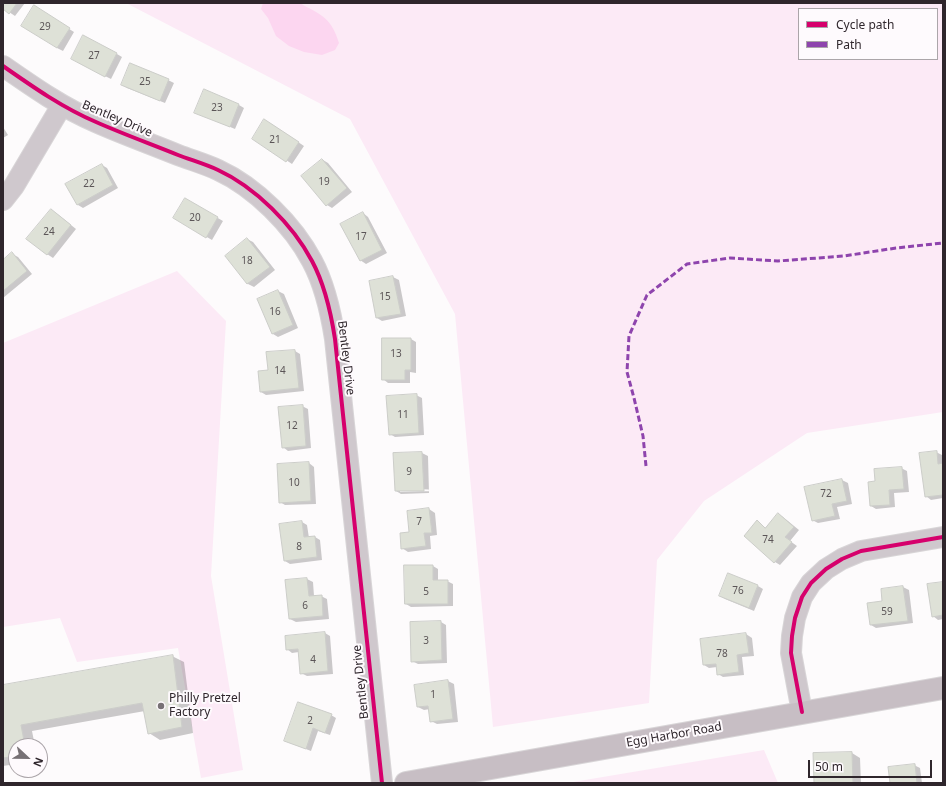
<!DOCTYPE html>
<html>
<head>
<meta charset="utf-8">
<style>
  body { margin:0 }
  #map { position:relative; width:946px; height:786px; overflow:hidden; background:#fdfbfc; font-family:"Noto Sans",sans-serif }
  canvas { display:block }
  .frame { position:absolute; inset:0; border:4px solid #2f262c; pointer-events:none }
  .legend { position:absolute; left:798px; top:8px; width:140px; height:52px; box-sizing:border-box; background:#fefafd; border:1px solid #aba5a9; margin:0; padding:5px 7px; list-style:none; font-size:12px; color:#2f262c }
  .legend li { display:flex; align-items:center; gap:8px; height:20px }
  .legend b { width:20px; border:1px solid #aba5a9 }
  .north { position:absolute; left:8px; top:738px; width:40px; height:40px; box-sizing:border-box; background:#fefafd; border:1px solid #aba5a9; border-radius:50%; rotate:112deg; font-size:11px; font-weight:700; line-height:16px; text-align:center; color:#2f262c }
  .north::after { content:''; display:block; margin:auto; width:14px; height:18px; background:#777175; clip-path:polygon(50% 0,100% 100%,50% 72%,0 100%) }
  .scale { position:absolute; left:808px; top:760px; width:124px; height:18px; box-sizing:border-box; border:2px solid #2f262c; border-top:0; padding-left:5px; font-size:12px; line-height:14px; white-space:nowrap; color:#2f262c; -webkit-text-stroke:3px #fefafd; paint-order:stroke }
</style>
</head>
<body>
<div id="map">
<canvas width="946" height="786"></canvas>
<div class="frame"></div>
<ul class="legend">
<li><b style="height:5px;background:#d6006c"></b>Cycle path</li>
<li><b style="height:5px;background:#8e44ad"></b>Path</li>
</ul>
<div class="north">N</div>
<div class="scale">50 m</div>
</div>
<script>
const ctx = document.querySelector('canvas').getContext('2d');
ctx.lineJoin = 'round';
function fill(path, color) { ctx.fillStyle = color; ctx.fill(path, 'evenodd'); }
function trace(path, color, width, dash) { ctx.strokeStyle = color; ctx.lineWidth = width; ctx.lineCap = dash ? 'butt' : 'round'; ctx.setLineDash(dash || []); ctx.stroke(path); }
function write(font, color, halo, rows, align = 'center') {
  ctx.font = font + ' "Noto Sans",sans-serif'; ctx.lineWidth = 4; ctx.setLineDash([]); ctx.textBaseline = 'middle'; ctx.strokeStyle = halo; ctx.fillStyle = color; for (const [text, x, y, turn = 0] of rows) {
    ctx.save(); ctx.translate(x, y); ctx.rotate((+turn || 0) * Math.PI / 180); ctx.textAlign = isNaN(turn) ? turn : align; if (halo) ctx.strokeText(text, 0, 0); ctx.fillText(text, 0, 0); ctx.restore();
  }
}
const green = new Path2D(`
  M126,3H943V412L807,433L704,501L657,560L649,703L493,727L455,314L350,119ZM799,9H937V59H799Z
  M177,271L226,321L211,576L243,770L201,778L178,648L77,662L60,618L3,627V343Z
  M764,750L778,783H567Z`);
const water = new Path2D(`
  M263,3H301L303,5C324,16 332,20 339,43L335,50L322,55L304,52L289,46L276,36L268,18L261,9Z`);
const shadow = new Path2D(`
  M3,3H25L15,16L3,8Z
  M39,10L74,32L63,51L57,48Z
  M117,54L122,57L111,79L77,62Z
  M168,80L174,83L165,103L127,88L122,85Z
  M239,105L244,108L235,129L201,115Z
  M270,123L304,146L292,164L253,138Z
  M3,127L8,135L3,138Z
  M323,160L328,163L352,192L332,208L327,205L303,177Z
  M102,165L107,168L118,188L83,208L78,205L67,184Z
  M185,199L223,221L212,240L174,218Z
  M56,213L76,229L53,258L47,254Z
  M363,213L368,217L387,253L366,264L360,260Z
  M247,239L253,242L275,270L254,287L248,284L226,256Z
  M12,254L18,257L32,274L3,298V261Z
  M393,277L399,280L406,316L382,321L377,318Z
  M278,291L284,294L298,328L278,337L273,334L258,300Z
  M411,339L416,342V373L410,372V383H388L383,379Z
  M295,351L300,354L304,391L266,395L261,392L269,371Z
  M416,395L422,398L424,435L395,437L390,434Z
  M302,406L308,409L311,448L288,451L283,447Z
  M936,452L942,455L943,463V498L931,500L926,496Z
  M422,453L428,456L429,493L401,494L396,491L394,454ZM429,489V491L400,492V490Z
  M309,463L314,467L316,504L285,505L280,502Z
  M901,468L907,471L909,492L894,493L895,507L876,509L871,506L876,482Z
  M842,480L848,483L852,504L837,507L840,519L818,523L812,520Z
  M429,509L435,513L437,535L430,536L431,549L408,552L402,548L410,533L408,512Z
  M778,514L783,517L799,530L790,541L797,546L780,565L775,562L757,522L766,528Z
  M302,522L307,525L309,538L315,537L320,540L322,560L290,564L285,561Z
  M433,566L438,569V581H447L453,584V606L411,607L406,604Z
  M729,574L758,586L763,589L754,611L725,599L720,596Z
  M307,579L313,582L314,596H321L327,599L329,619L296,622L290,619L286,581Z
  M943,583V619L938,620L933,616Z
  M903,587L909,590L913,623L876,628L871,625L884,602Z
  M441,622L446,625L447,663L418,664L412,661Z
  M325,633L330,636L333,674L307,676L301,673L299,652L292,653L287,649Z
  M746,634L752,638L754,656L742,657L744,675L723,677L718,674L717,667L709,668L704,665Z
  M172,656L184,662L193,733L160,740L149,733L145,711L32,731L35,746H16V764L3,766V686Z
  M448,681L454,684L458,722L437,724L431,721L430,709L424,710L418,707L416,686Z
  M331,715L336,718L330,735L318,731L311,751L290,743L285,740Z
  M852,753L860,758L861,783H815Z
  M914,765L920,768L922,783H891Z`);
const building = new Path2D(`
  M3,3H17L9,14L3,9Z
  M34,5L70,28L57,48L21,26Z
  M83,35L117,53L105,77L71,59Z
  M130,63L169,79L160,101L121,85Z
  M204,89L239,104L230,127L194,113Z
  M264,119L299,142L286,162L252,139Z
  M322,159L347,188L326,206L301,176Z
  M102,164L113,185L77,205L65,184Z
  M185,198L218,217L206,238L173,218Z
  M51,209L71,225L47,255L26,239Z
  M363,212L382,250L360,261L340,224Z
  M247,238L270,267L247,284L225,256Z
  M12,252L27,271L3,291V260Z
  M393,276L401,314L376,318L369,281Z
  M278,290L293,325L272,334L257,299Z
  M382,338H411V370H405V380H382Z
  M295,350L299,388L260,392L258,371L268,370L266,352Z
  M417,394L419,433L389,435L386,396Z
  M303,405L306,446L282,448L278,407Z
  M937,451L938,464L943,463V495L925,497L919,453Z
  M422,452L424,491H395L393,453Z
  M309,462L311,501L279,503L277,464Z
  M902,467L904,489L889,490L890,505L870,506L868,482L875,481L874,469Z
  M842,479L847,501L832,504L835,516L812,521L804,487Z
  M429,508L432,533H424L426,546L401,549L400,533L409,532L407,511Z
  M778,513L794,527L785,537L792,542L774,563L744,536L757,520L765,528Z
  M302,521L304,537L315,536L317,557L284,561L279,524Z
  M404,565H433V580H448V604H405Z
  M728,573L758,585L749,608L719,596Z
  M307,578L309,596L322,595L323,616L289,619L285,580Z
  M943,582V615L932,617L927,584Z
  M903,586L908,621L870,625L867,603L882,601L881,589Z
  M441,621L442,660L411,662L410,622Z
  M325,632L328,671L300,674L298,649L286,650L285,636Z
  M746,633L749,653L737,655L739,672L717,675L716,664L703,665L700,639Z
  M173,655L182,727L148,734L142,703L21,725L25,746H16V756L3,758V685Z
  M448,680L453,719L430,722L428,706L417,707L414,685Z
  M298,702L332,714L325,733L313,728L306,749L284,741Z
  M852,752L853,783H814L813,753Z
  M915,764L917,783H890L888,767Z`);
const street = new Path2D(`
  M3,66C33,87 63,108 96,122C123,134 151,144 178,155C191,160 205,164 218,170C255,187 293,225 312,261C325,285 331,313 335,339L382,783
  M3,200L14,186L62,105
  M802,712L791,653L792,636L795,618L802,597L811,583L826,569L842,559L861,551L943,537`);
const secondary = new Path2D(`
  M406,783L943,688`);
const quiet = new Path2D(`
  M646,466L643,436L634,398L627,372L629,336L647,295L687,264L730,258L778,261L844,256L896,248L943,243`);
const cycleway = new Path2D(`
  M3,66C33,87 63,108 96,122C123,134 151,144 178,155C191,160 205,164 218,170C255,187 293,225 312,261C325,285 331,313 335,339L382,783
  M802,712L791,653L792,636L795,618L802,597L811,583L826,569L842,559L861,551L943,537`);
const markers = [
  [161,706,4,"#777175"]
];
const numberNames = [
  ["29",45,27],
  ["27",94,56],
  ["25",145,82],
  ["23",217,108],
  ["21",275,140],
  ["19",324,182],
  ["22",89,184],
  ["20",195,218],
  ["24",49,232],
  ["17",361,237],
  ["18",247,261],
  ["15",385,297],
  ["16",275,312],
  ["13",396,354],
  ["14",280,371],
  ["11",403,415],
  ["12",292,426],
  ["9",409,472],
  ["10",294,483],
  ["72",826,494],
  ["7",419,522],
  ["74",768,540],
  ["8",299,547],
  ["76",738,591],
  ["5",426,592],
  ["6",305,606],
  ["59",887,612],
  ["3",426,641],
  ["78",722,654],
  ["4",313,660],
  ["1",433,695],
  ["2",310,721]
];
const streetNames = [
  ["Bentley Drive",117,119,23],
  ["Bentley Drive",346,358,83],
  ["Bentley Drive",361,682,-96],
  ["Egg Harbor Road",674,735,-10]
];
const poiNames = [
  ["Philly Pretzel",169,699],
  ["Factory",169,713]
];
fill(green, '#fceaf6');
fill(water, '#fcd6f0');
fill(shadow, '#0003');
fill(building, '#dee1d7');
trace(building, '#cccdc9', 1);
trace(street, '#d8d5d7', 22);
trace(secondary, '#d8d5d7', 24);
trace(street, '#cfc8cd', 20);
trace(secondary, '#c7bec4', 22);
trace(quiet, '#8e44ad', 3, [6, 3]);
trace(cycleway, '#d6006c', 4);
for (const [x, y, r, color] of markers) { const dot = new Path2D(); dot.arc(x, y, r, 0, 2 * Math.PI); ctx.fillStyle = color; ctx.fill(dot); trace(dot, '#fefafd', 1.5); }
write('10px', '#5b5557', null, numberNames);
write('12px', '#2f262c', '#fefafd', streetNames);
write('12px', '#2f262c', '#fefafd', poiNames, 'left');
</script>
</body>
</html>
